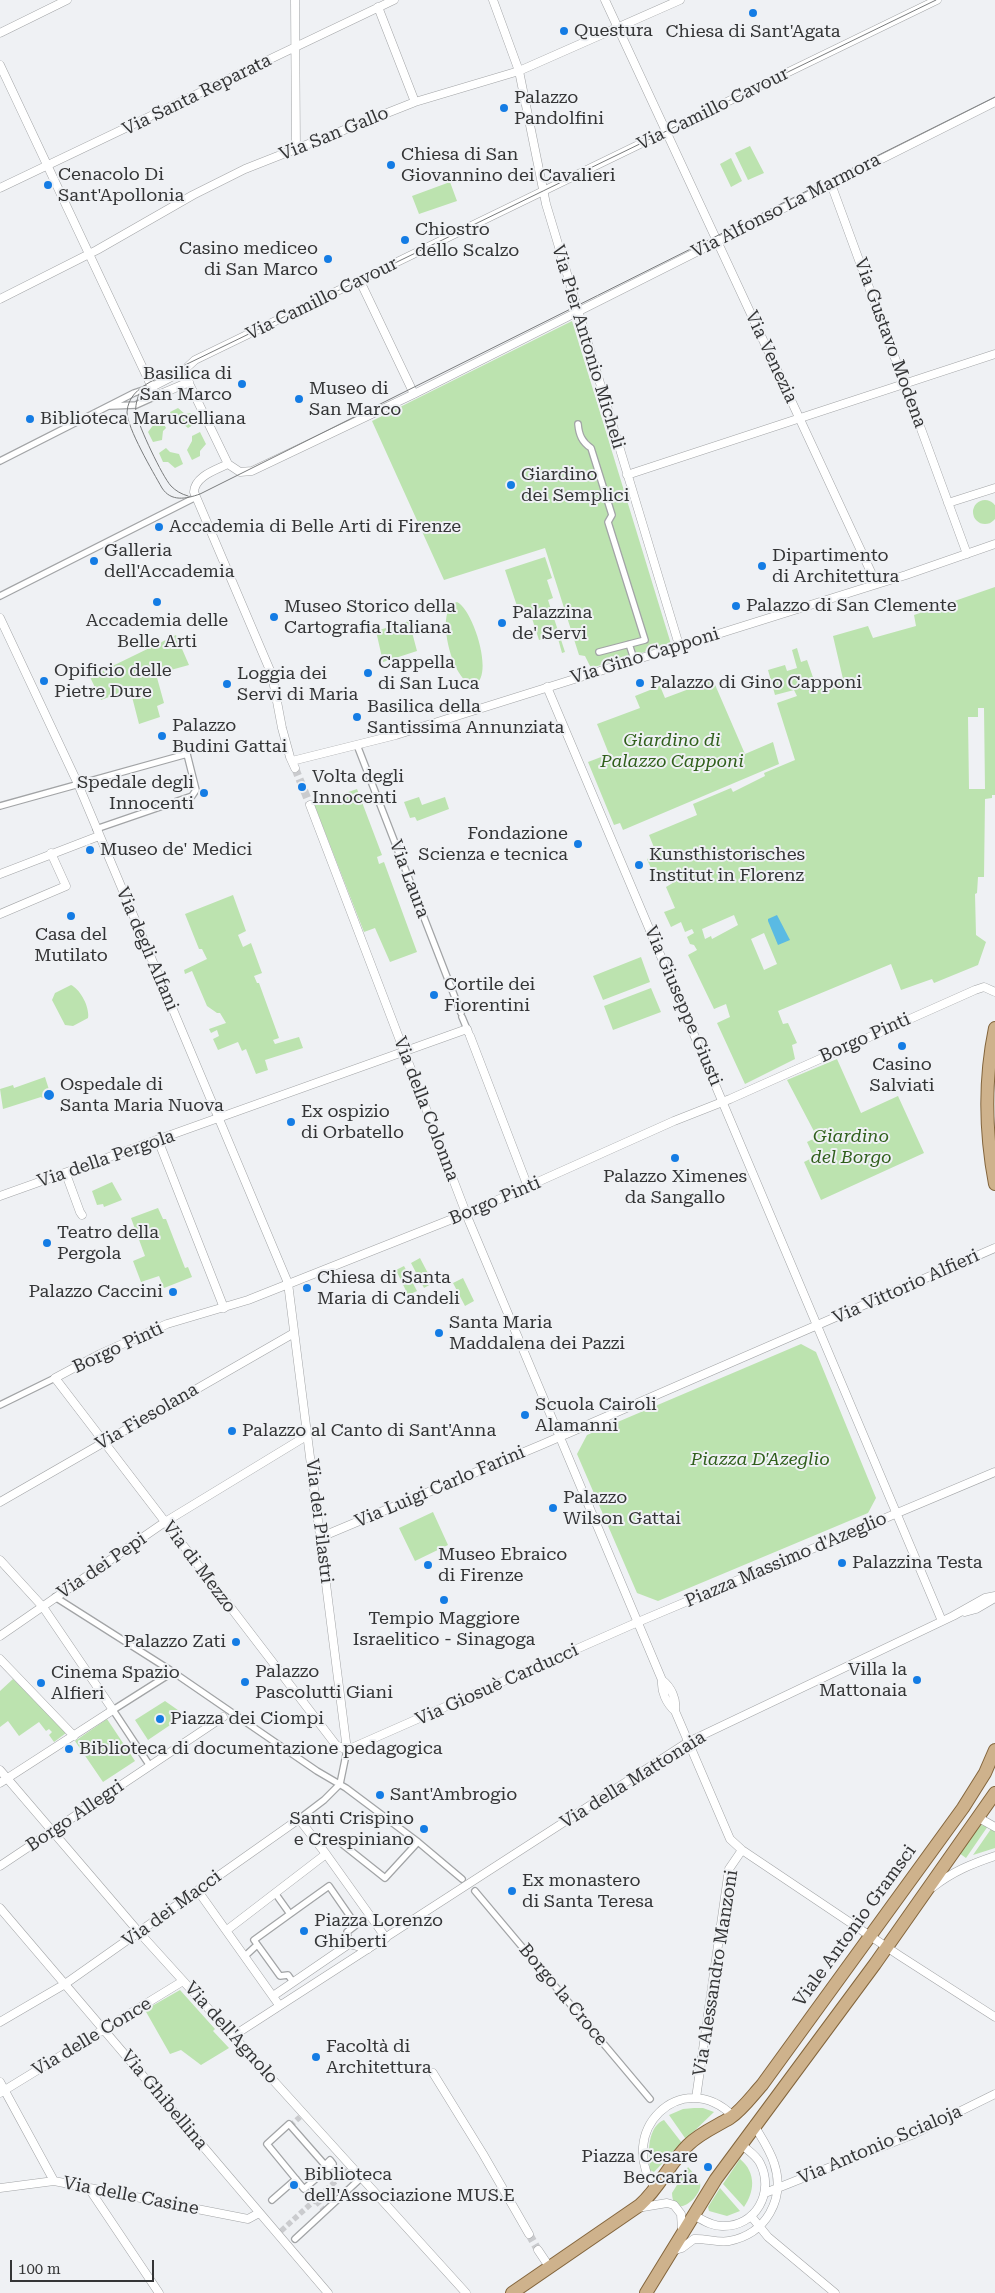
<!DOCTYPE html>
<html>
<head>
<meta charset="utf-8">
<style>
  body { margin:0 }
  #map { position:relative; width:995px; height:2293px; overflow:hidden; background:#eff1f4; font-family:"Roboto Serif",serif }
  canvas { display:block }
  .scale { position:absolute; left:10px; top:2260px; width:144px; height:22px; box-sizing:border-box; border:2px solid #343536; border-top:0; padding-left:6px; font-size:15px; line-height:18px; white-space:nowrap; color:#343536; -webkit-text-stroke:4px #eff1f4; paint-order:stroke }
</style>
</head>
<body>
<div id="map">
<canvas width="995" height="2293"></canvas>
<div class="scale">100 m</div>
</div>
<script>
const ctx = document.querySelector('canvas').getContext('2d');
ctx.lineJoin = 'round';
function fill(path, color) { ctx.fillStyle = color; ctx.fill(path, 'evenodd'); }
function trace(path, color, width, dash) { ctx.strokeStyle = color; ctx.lineWidth = width; ctx.lineCap = dash ? 'butt' : 'round'; ctx.setLineDash(dash || []); ctx.stroke(path); }
function write(font, color, halo, rows, align = 'center') {
  ctx.font = font + ' "Roboto Serif",serif'; ctx.lineWidth = 4; ctx.setLineDash([]); ctx.textBaseline = 'middle'; ctx.strokeStyle = halo; ctx.fillStyle = color; for (const [text, x, y, turn = 0] of rows) {
    ctx.save(); ctx.translate(x, y); ctx.rotate((+turn || 0) * Math.PI / 180); ctx.textAlign = isNaN(turn) ? turn : align; if (halo) ctx.strokeText(text, 0, 0); ctx.fillText(text, 0, 0); ctx.restore();
  }
}
const green = new Path2D(`
  M750,146L764,173L748,180L735,153Z
  M731,158L742,181L731,187L720,164Z
  M450,182L457,201L419,214L412,196Z
  M572,321L671,644L591,668L585,656L579,655L545,548L444,580L372,421Z
  M178,408L185,414L191,413L196,423L188,428L183,424L175,423L170,412Z
  M158,417L161,418L166,428L163,431L162,440L153,442L148,432L154,424L153,420Z
  M200,432L206,444L200,451V456L192,460L187,450L192,441V436Z
  M166,448L170,452L179,454L183,464L175,468L168,462H163L159,453Z
  M973 512a12 12 0 1 1 24 0a12 12 0 1 1-24 0Z
  M545,557L552,578L547,580L553,598L548,600L565,652L562,653L557,635L539,640L529,609L519,612L505,570Z
  M995,587V795H992V798L985,799L984,877H978L977,893L975,894L976,935L986,942L978,965L934,983L932,979L901,990L891,964L778,1011L783,1024L788,1023L797,1043L792,1045L795,1059L745,1084L717,1023L730,1017L726,1004L714,1009L688,955L697,950L694,945L690,944L687,937L694,933L692,929L685,932L681,922L671,927L664,912L675,908L666,887L676,881L671,872L664,875L662,872L654,875L647,859L657,855L649,835L697,815L693,804L731,788L733,792L765,776L764,773L795,760L777,703L797,696L794,690L775,695L768,670L785,665L787,671L797,668L792,650L797,648L801,662L807,660L817,689L843,679L833,636L868,626L873,638L916,626L914,615ZM978,708H984L985,789H969L968,717H978ZM734,915L738,925L712,939L711,936L705,939L702,929ZM764,933L777,964L764,970L751,939Z
  M457,602C473,609 495,677 474,685C452,684 433,607 457,602Z
  M409,621L417,651L383,662L376,631Z
  M176,635L189,665L156,674L164,703L157,706L160,717L139,724L130,689L101,700L90,677Z
  M713,680L745,754L773,742L779,764L623,830L620,823L614,825L588,762L609,754L597,724L640,708L635,696L660,686L665,698Z
  M357,789L382,855L377,857L379,864L384,862L417,952L390,962L375,928L364,932L314,804Z
  M419,797L422,805L445,797L449,809L417,821L415,817L410,818L404,802Z
  M233,895L246,931L238,935L243,947L251,943L262,973L254,976L257,983H259L279,1038L273,1040L275,1044L299,1037L303,1048L265,1060L268,1070L256,1074L246,1049L242,1051L238,1042L218,1050L213,1039L219,1036L217,1030L211,1033L209,1029L226,1023L220,1013H217L207,1006L192,971L185,974L184,970L207,959L202,949H199L185,914Z
  M641,957L650,982L603,1000L593,976Z
  M71,985C80,989 90,1007 88,1018L73,1026L65,1025L52,1000L55,993Z
  M651,988L661,1012L613,1030L604,1006Z
  M837,1059L861,1113L898,1096L924,1153L821,1200L804,1162L814,1157L807,1142L817,1137L787,1080Z
  M45,1077L51,1096L42,1098L41,1097L3,1109L0,1089L13,1085L14,1088Z
  M112,1182L122,1200L104,1207L103,1204L97,1205L92,1191Z
  M158,1208L163,1219H166L185,1268L188,1267L192,1277L164,1288L159,1276L141,1282L133,1261L145,1256L131,1218Z
  M420,1258L433,1283L424,1288L411,1263Z
  M404,1266L417,1291L408,1295L396,1270Z
  M463,1278L474,1301L465,1306L453,1283Z
  M801,1344L816,1352L876,1498L868,1513L658,1601L637,1593L577,1454L587,1435Z
  M433,1512L448,1545L415,1561L399,1528Z
  M13,1679L66,1733L54,1742L49,1735L52,1732L49,1729L46,1731L39,1722L19,1736L8,1721L0,1727V1691Z
  M165,1701L185,1715L148,1740L135,1720Z
  M107,1719L135,1761L103,1782L75,1741Z
  M981,1825L988,1826L966,1858L959,1853Z
  M991,1829L995,1831V1848L973,1855Z
  M180,1990L215,2029L213,2031L229,2048L201,2065L181,2050L170,2054L145,2010Z
  M694,2108H703L714,2112L687,2138H685L669,2115L683,2109Z
  M664,2120L682,2143L654,2172L650,2170C648,2154 647,2127 664,2120Z
  M740,2159C756,2172 755,2191 744,2207L723,2184Z
  M688,2167C691,2171 698,2177 700,2183C704,2195 673,2223 672,2193Z
  M720,2188L740,2211L727,2216L709,2211L708,2207Z`);
const water = new Path2D(`
  M777,915L790,940L778,945L768,921V919Z`);
const pedestrianTunnel = new Path2D(`
  M290,2126L300,2117
  M305,2188L323,2209
  M281,2231L348,2170`);
const minorTunnel = new Path2D(`
  M295,768L310,805
  M529,2234L538,2250`);
const pedestrian = new Path2D(`
  M110,406L136,405L156,396
  M578,424C579,435 582,442 591,448L612,515L608,522L645,640L599,652
  M0,461L134,393L152,387
  M0,596L196,497
  M629,644L634,659
  M357,745L461,1013
  M0,806L187,754L196,790L192,796L96,829
  M462,1017L467,1029
  M0,1405L55,1378
  M55,1597L170,1670L317,1771L346,1788L418,1842L462,1879
  M150,1766L113,1710L173,1672
  M299,1819L324,1800L340,1784L347,1750
  M341,1843L385,1878L418,1842
  M475,1891L650,2099
  M275,1893L290,1914L254,1940L280,1976L288,1975L293,1982
  M290,1914L329,1886L356,1925L347,1932L349,1944
  M245,1956L257,1945
  M289,2124L325,2165L330,2160L333,2164L304,2189L267,2144Z
  M272,2200L296,2179
  M295,2239L362,2177`);
const minor = new Path2D(`
  M295,0L296,150
  M493,0L519,71L546,204L679,645
  M605,0L876,583
  M378,7L415,102
  M0,33L67,0
  M0,65L156,396L189,382
  M831,184L967,554
  M0,188L394,0
  M360,281L414,394
  M0,299L97,250L193,195L245,169L415,102L519,71L680,0
  M183,371L228,464L240,472L252,471L414,394L995,102
  M152,387L183,371L195,360L937,0
  M228,464C216,470 195,476 194,492L272,675L282,728L290,757L295,768
  M627,475L995,354
  M948,503L995,488
  M0,618L78,784L288,1283L347,1750L638,1622L995,1472
  M547,687L942,1621
  M292,761L396,735L906,575L995,544
  M310,805L469,1221L662,1680C661,1691 666,1703 675,1711L730,1839L742,1850L900,1956L995,2017
  M0,874L99,836
  M0,914L66,886L51,853
  M470,1036L528,1187
  M158,1140L224,1308
  M66,1174L80,1212L82,1215
  M0,1196L467,1029L468,1032
  M0,1502L294,1333
  M321,1537L541,1445L995,1248
  M0,1560L43,1607L113,1710L0,1783
  M965,1612L976,1609L995,1598
  M0,1636L165,1522L308,1435
  M0,1659L74,1736
  M662,1680C671,1687 677,1699 675,1711
  M347,1750L336,1745L55,1378L100,1354L167,1324L248,1300L475,1210L674,1121L730,1099L975,990L984,987L995,992
  M0,1770L137,1930L466,2293
  M979,1818L995,1827
  M0,1866L223,1717
  M933,1887C952,1872 971,1864 995,1856
  M198,1891L279,2005
  M0,1908L328,2293
  M227,1930L326,1854L386,1938
  M273,1996L349,1944L368,1949
  M0,2022L65,1984L299,1819L326,1854
  M233,2036L688,1742L953,1616L985,1598L995,1596
  M433,2073L483,2154L529,2234
  M0,2082L54,2181
  M0,2093L183,1981
  M696,2098L729,1869L742,1850
  M88,2187L159,2293
  M0,2188L54,2181L248,2219L259,2213
  M656,2189C614,2133 681,2065 733,2116
  M765,2193L914,2134L995,2094
  M637,2208L667,2203L674,2205L681,2214L682,2230
  M693,2215C703,2220 711,2226 722,2226C756,2227 775,2192 760,2163C756,2155 747,2150 741,2144
  M751,2216L768,2237L835,2293
  M538,2250L550,2268
  M672,2251L682,2248L694,2239C705,2238 717,2243 729,2241C766,2234 786,2199 774,2163C770,2150 761,2137 754,2125`);
const primary = new Path2D(`
  M995,1028C984,1081 985,1131 995,1184
  M512,2293L640,2205C660,2187 669,2164 688,2145C700,2133 715,2127 730,2118C742,2110 752,2096 762,2085L963,1808L985,1773L995,1750
  M646,2293L716,2179L875,1964L995,1793`);
const tram = new Path2D(`
  M936,0L150,382C138,389 128,397 127,412C127,428 153,472 162,488C171,502 186,499 200,494L995,97
  M139,394C137,400 135,406 136,413C139,427 162,476 171,486C176,491 181,494 188,496`);
const markers = [
  [753,13,5,"#147ce4"],
  [564,31,5,"#147ce4"],
  [504,108,5,"#147ce4"],
  [391,165,5,"#147ce4"],
  [48,185,5,"#147ce4"],
  [405,240,5,"#147ce4"],
  [328,259,5,"#147ce4"],
  [242,384,5,"#147ce4"],
  [299,399,5,"#147ce4"],
  [30,419,5,"#147ce4"],
  [511,485,5,"#147ce4"],
  [159,527,5,"#147ce4"],
  [94,561,5,"#147ce4"],
  [762,566,5,"#147ce4"],
  [157,602,5,"#147ce4"],
  [736,606,5,"#147ce4"],
  [274,617,5,"#147ce4"],
  [502,623,5,"#147ce4"],
  [368,673,5,"#147ce4"],
  [44,681,5,"#147ce4"],
  [640,683,5,"#147ce4"],
  [227,684,5,"#147ce4"],
  [357,717,5,"#147ce4"],
  [162,736,5,"#147ce4"],
  [302,787,5,"#147ce4"],
  [204,793,5,"#147ce4"],
  [578,844,5,"#147ce4"],
  [90,850,5,"#147ce4"],
  [639,865,5,"#147ce4"],
  [71,916,5,"#147ce4"],
  [434,995,5,"#147ce4"],
  [902,1046,5,"#147ce4"],
  [49,1095,6,"#147ce4"],
  [291,1122,5,"#147ce4"],
  [675,1158,5,"#147ce4"],
  [47,1243,5,"#147ce4"],
  [307,1288,5,"#147ce4"],
  [173,1292,5,"#147ce4"],
  [439,1333,5,"#147ce4"],
  [525,1415,5,"#147ce4"],
  [232,1431,5,"#147ce4"],
  [553,1508,5,"#147ce4"],
  [842,1563,5,"#147ce4"],
  [428,1565,5,"#147ce4"],
  [444,1600,5,"#147ce4"],
  [236,1642,5,"#147ce4"],
  [917,1680,5,"#147ce4"],
  [245,1682,5,"#147ce4"],
  [41,1683,5,"#147ce4"],
  [160,1719,5,"#147ce4"],
  [69,1749,5,"#147ce4"],
  [380,1795,5,"#147ce4"],
  [424,1829,5,"#147ce4"],
  [512,1891,5,"#147ce4"],
  [304,1931,5,"#147ce4"],
  [316,2057,5,"#147ce4"],
  [708,2167,5,"#147ce4"],
  [294,2185,5,"#147ce4"]
];
const poiNames = [
  ["Questura",574,31],
  ["Chiesa di Sant'Agata",753,32,"center"],
  ["Palazzo",514,98],
  ["Pandolfini",514,119],
  ["Chiesa di San",401,155],
  ["Giovannino dei Cavalieri",401,176],
  ["Cenacolo Di",58,175],
  ["Sant'Apollonia",58,196],
  ["Chiostro",415,230],
  ["dello Scalzo",415,251],
  ["Casino mediceo",318,249,"right"],
  ["di San Marco",318,270,"right"],
  ["Basilica di",232,374,"right"],
  ["San Marco",232,395,"right"],
  ["Museo di",309,389],
  ["San Marco",309,410],
  ["Biblioteca Marucelliana",40,419],
  ["Giardino",521,475],
  ["dei Semplici",521,496],
  ["Accademia di Belle Arti di Firenze",169,527],
  ["Galleria",104,551],
  ["dell'Accademia",104,572],
  ["Dipartimento",772,556],
  ["di Architettura",772,577],
  ["Palazzo di San Clemente",746,606],
  ["Museo Storico della",284,607],
  ["Cartografia Italiana",284,628],
  ["Palazzina",512,613],
  ["de' Servi",512,634],
  ["Accademia delle",157,621,"center"],
  ["Belle Arti",157,642,"center"],
  ["Cappella",378,663],
  ["di San Luca",378,684],
  ["Opificio delle",54,671],
  ["Pietre Dure",54,692],
  ["Loggia dei",237,674],
  ["Servi di Maria",237,695],
  ["Palazzo di Gino Capponi",650,683],
  ["Basilica della",367,707],
  ["Santissima Annunziata",367,728],
  ["Palazzo",172,726],
  ["Budini Gattai",172,747],
  ["Volta degli",312,777],
  ["Innocenti",312,798],
  ["Spedale degli",194,783,"right"],
  ["Innocenti",194,804,"right"],
  ["Fondazione",568,834,"right"],
  ["Scienza e tecnica",568,855,"right"],
  ["Museo de' Medici",100,850],
  ["Kunsthistorisches",649,855],
  ["Institut in Florenz",649,876],
  ["Casa del",71,935,"center"],
  ["Mutilato",71,956,"center"],
  ["Cortile dei",444,985],
  ["Fiorentini",444,1006],
  ["Casino",902,1065,"center"],
  ["Salviati",902,1086,"center"],
  ["Ospedale di",60,1085],
  ["Santa Maria Nuova",60,1106],
  ["Ex ospizio",301,1112],
  ["di Orbatello",301,1133],
  ["Palazzo Ximenes",675,1177,"center"],
  ["da Sangallo",675,1198,"center"],
  ["Teatro della",57,1233],
  ["Pergola",57,1254],
  ["Chiesa di Santa",317,1278],
  ["Maria di Candeli",317,1299],
  ["Palazzo Caccini",163,1292,"right"],
  ["Santa Maria",449,1323],
  ["Maddalena dei Pazzi",449,1344],
  ["Scuola Cairoli",535,1405],
  ["Alamanni",535,1426],
  ["Palazzo al Canto di Sant'Anna",242,1431],
  ["Palazzo",563,1498],
  ["Wilson Gattai",563,1519],
  ["Museo Ebraico",438,1555],
  ["di Firenze",438,1576],
  ["Palazzina Testa",852,1563],
  ["Tempio Maggiore",444,1619,"center"],
  ["Israelitico - Sinagoga",444,1640,"center"],
  ["Palazzo Zati",226,1642,"right"],
  ["Villa la",907,1670,"right"],
  ["Mattonaia",907,1691,"right"],
  ["Palazzo",255,1672],
  ["Pascolutti Giani",255,1693],
  ["Cinema Spazio",51,1673],
  ["Alfieri",51,1694],
  ["Piazza dei Ciompi",170,1719],
  ["Biblioteca di documentazione pedagogica",79,1749],
  ["Sant'Ambrogio",390,1795],
  ["Santi Crispino",414,1819,"right"],
  ["e Crespiniano",414,1840,"right"],
  ["Ex monastero",522,1881],
  ["di Santa Teresa",522,1902],
  ["Piazza Lorenzo",314,1921],
  ["Ghiberti",314,1942],
  ["Facoltà di",326,2047],
  ["Architettura",326,2068],
  ["Piazza Cesare",698,2157,"right"],
  ["Beccaria",698,2178,"right"],
  ["Biblioteca",304,2175],
  ["dell'Associazione MUS.E",304,2196]
];
const streetNames = [
  ["Via Santa Reparata",197,95,-26],
  ["Via Camillo Cavour",713,109,-26],
  ["Via San Gallo",334,134,-22],
  ["Via Alfonso La Marmora",786,206,-27],
  ["Via Camillo Cavour",322,299,-26],
  ["Via Gustavo Modena",890,343,70],
  ["Via Pier Antonio Micheli",588,347,73],
  ["Via Venezia",771,357,65],
  ["Via Gino Capponi",645,656,-17],
  ["Via Laura",409,879,69],
  ["Via degli Alfani",147,949,67],
  ["Via Giuseppe Giusti",683,1006,67],
  ["Borgo Pinti",865,1038,-24],
  ["Via della Colonna",426,1109,69],
  ["Via della Pergola",106,1159,-19],
  ["Borgo Pinti",495,1201,-23],
  ["Via Vittorio Alfieri",906,1287,-24],
  ["Borgo Pinti",118,1348,-25],
  ["Via Fiesolana",147,1417,-30],
  ["Via Luigi Carlo Farini",440,1487,-23],
  ["Via dei Pilastri",319,1521,83],
  ["Piazza Massimo d'Azeglio",786,1560,-23],
  ["Via dei Pepi",102,1566,-34],
  ["Via di Mezzo",199,1567,53],
  ["Via Giosuè Carducci",497,1685,-24],
  ["Via della Mattonaia",633,1780,-32],
  ["Borgo Allegri",75,1816,-34],
  ["Via dei Macci",172,1909,-36],
  ["Viale Antonio Gramsci",855,1926,-54],
  ["Via Alessandro Manzoni",716,1973,-81],
  ["Borgo la Croce",563,1995,50],
  ["Via dell'Agnolo",231,2033,48],
  ["Via delle Conce",92,2037,-31],
  ["Via Ghibellina",164,2100,50],
  ["Via Antonio Scialoja",880,2145,-23],
  ["Via delle Casine",131,2196,11]
];
const parkNames = [
  ["Giardino di",672,741],
  ["Palazzo Capponi",672,762],
  ["Giardino",851,1137],
  ["del Borgo",851,1158],
  ["Piazza D'Azeglio",760,1460]
];
fill(green, '#bce3af');
fill(water, '#5abae3');
trace(pedestrianTunnel, '#cacbce', 5.5, [5.5, 3]);
trace(minorTunnel, '#cacbce', 8, [8, 4]);
trace(pedestrian, '#a2a4a6', 8);
trace(minor, '#a2a4a6', 9);
trace(primary, '#83653c', 14);
trace(pedestrian, '#fff', 5.5);
trace(minor, '#fff', 8);
trace(primary, '#ceb28c', 12);
trace(tram, '#7a7c7d', 1);
for (const [x, y, r, color] of markers) { const dot = new Path2D(); dot.arc(x, y, r, 0, 2 * Math.PI); ctx.fillStyle = color; ctx.fill(dot); trace(dot, '#eff1f4', 2); }
write('18px', '#343536', '#eff1f4', poiNames, 'left');
write('18px', '#343536', '#eff1f4', streetNames);
write('italic 18px', '#305f1c', '#eff1f4', parkNames);
</script>
</body>
</html>
